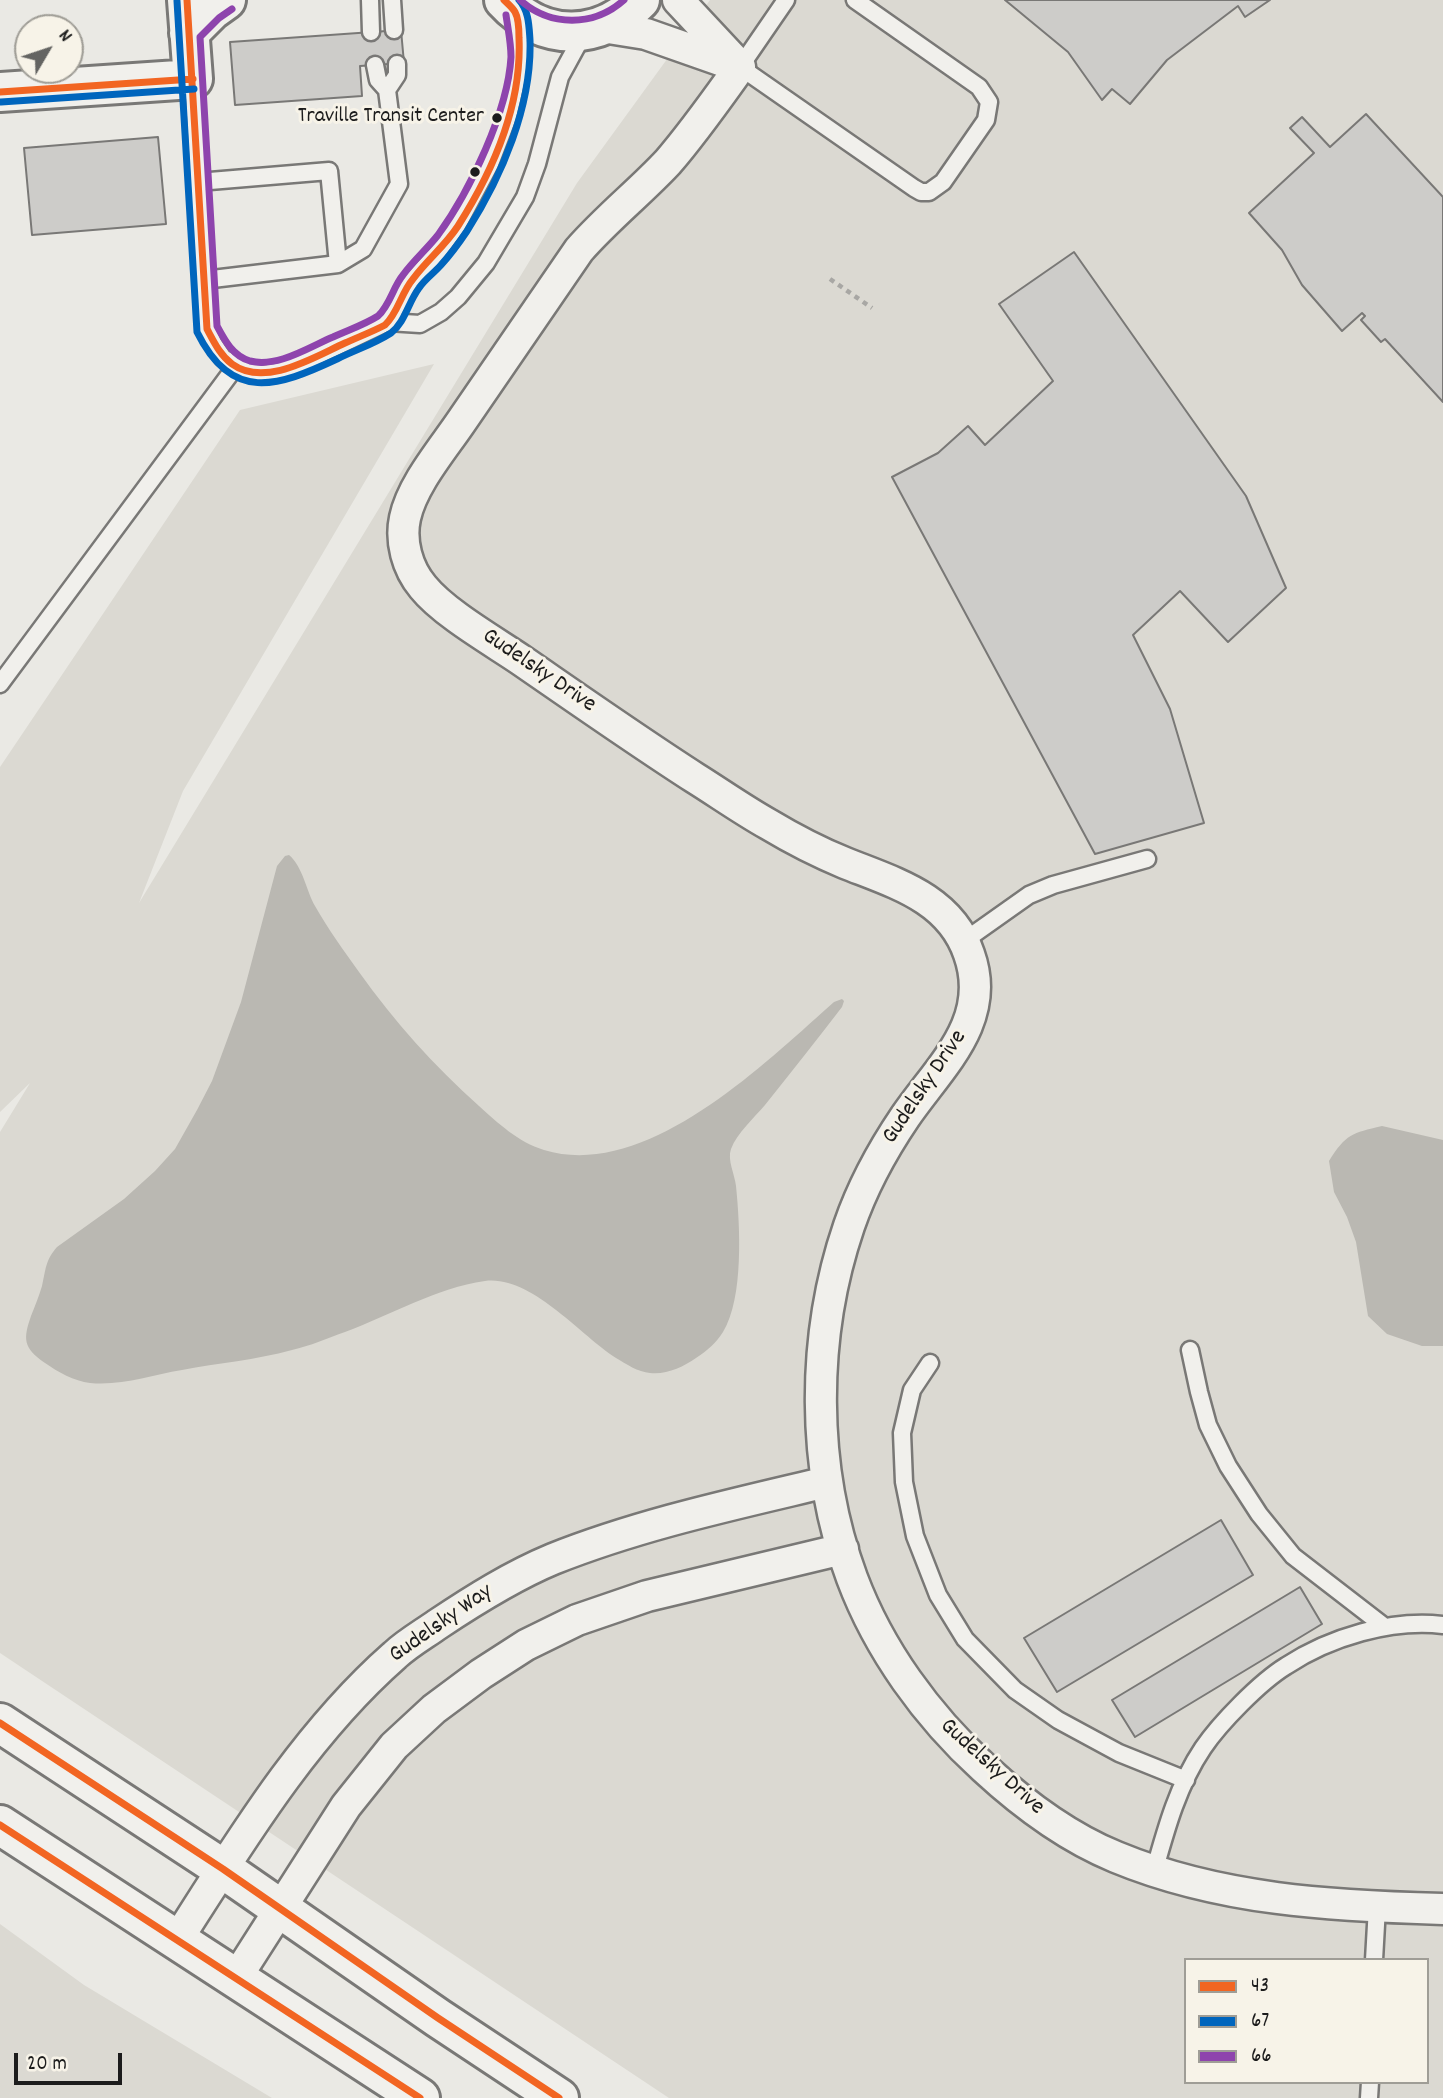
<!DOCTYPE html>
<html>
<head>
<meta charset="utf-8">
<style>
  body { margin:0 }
  #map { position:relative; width:1443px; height:2098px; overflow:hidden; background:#eae9e4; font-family:Dekko,sans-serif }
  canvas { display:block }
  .legend { position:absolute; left:1184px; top:1958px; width:245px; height:126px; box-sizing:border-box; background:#f7f3e8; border:2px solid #9f9d96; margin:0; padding:9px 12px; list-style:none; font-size:21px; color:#1c1c1c }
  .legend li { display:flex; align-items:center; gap:14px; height:35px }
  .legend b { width:35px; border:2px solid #9f9d96 }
  .north { position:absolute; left:14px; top:14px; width:70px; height:70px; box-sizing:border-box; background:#f7f3e8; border:2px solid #9f9d96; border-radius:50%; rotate:51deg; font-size:19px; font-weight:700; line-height:28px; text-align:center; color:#1c1c1c }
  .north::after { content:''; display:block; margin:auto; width:24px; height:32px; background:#646462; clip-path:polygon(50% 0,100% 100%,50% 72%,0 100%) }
  .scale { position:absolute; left:14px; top:2053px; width:108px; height:32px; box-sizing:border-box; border:4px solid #1c1c1c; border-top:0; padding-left:9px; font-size:21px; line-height:24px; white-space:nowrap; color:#1c1c1c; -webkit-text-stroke:5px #f7f3e8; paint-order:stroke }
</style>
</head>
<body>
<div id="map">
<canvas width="1443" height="2098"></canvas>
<ul class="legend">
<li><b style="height:9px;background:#f26522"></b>43</li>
<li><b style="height:9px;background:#0065bd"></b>67</li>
<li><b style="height:9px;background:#8e44ad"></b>66</li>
</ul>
<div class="north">N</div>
<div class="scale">20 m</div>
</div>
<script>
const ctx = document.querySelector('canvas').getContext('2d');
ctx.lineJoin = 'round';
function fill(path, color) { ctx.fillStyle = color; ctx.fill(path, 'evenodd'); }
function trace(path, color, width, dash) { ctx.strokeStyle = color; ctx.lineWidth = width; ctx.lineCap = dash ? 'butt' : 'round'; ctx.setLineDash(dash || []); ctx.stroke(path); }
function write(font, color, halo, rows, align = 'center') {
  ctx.font = font + ' Dekko,sans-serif'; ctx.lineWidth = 6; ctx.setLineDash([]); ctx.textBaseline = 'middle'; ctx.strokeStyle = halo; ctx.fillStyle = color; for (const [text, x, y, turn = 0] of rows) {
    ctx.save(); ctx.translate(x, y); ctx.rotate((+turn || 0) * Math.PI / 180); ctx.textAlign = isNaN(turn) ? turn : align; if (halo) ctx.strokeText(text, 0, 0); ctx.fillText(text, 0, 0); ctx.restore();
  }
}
const built = new Path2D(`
  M710,0H1443V2098H669L0,1653V1132L30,1083L0,1112V767L240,410L434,364L183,791L139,903L577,183ZM1186,1960H1427V2082H1186Z
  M0,1924L84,1985L272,2098H0Z`);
const water = new Path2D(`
  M289,855C303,867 306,890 315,906C328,929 344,951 359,972C394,1021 434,1066 479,1106C498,1123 518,1142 544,1150C646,1181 764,1064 834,1002L842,999L844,1001L842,1007C817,1040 791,1072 765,1105C754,1118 737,1133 731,1149C727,1160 735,1175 736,1186C740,1225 744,1298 723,1332C716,1343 707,1351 696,1358C683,1367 666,1375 650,1373C638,1372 626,1364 616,1358C580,1335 531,1275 485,1281C436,1288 391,1315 345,1332C328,1338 310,1346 292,1350C256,1360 218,1363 182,1370C151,1375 122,1386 90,1383C74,1381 58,1372 45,1363C23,1348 23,1339 31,1316C35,1306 39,1296 42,1286C46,1269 45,1261 57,1247L124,1199L155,1171L175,1149L197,1110L212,1081L241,1002L277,866L285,856Z
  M1382,1126L1443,1140V1346H1422L1387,1334L1368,1316L1356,1242L1347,1217L1334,1192L1329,1161C1346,1134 1352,1133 1382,1126Z`);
const building = new Path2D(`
  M1005,0H1270L1245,17L1238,6L1167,60L1130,104L1112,89L1102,100L1068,52Z
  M401,30L404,63L360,66L362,96L235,105L230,42Z
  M1366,114L1443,197V402L1385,339L1381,342L1361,320L1365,316L1362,313L1342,331L1302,285L1282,250L1249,213L1314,153L1290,128L1302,117L1330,147Z
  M158,137L166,224L32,235L24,148Z
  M1074,252L1246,496L1286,588L1228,642L1180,591L1133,635L1170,709L1204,823L1095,854L892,477L938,453L968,426L985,445L1053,381L999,304Z
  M1221,1520L1253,1575L1057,1692L1024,1638Z
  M1300,1587L1322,1624L1135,1737L1112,1700Z`);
const path = new Path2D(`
  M830,279L872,308`);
const lane = new Path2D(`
  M370,0L371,32
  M392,0L394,30
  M786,0L740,67L914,188L921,192H929L943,182L986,120L989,102L979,87L855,0
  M193,79L207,329L213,343L223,358L248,372L262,374L276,372L304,362L388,322L420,324L441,312L458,297L486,263L525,197L537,164L560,77L584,33
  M387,90L397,75V64
  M198,182L329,171L338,264L204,280
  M338,264L363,249L399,184L387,90L378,80L375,65
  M388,322L409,284L437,253L457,226L490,164L508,117L521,61L516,15
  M0,684L236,366
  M964,941L1029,895L1053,885L1147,859
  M1190,1350L1199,1392L1208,1425L1228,1466L1259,1514L1293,1556L1385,1627
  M930,1363L912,1390L902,1433L904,1482L915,1536L938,1595L965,1639L1015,1690L1058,1720L1119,1753L1186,1780
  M1154,1872C1166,1829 1178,1785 1203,1748C1220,1723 1260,1682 1286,1666C1330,1637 1391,1619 1443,1625
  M1374,1960L1377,1907
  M1369,2098L1370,2082`);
const street = new Path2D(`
  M678,0L735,61
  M602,27L646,34L740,67
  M740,67C717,99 694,132 668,162C640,192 607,218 579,250C540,307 500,365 461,422C442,450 412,485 405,518C400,541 407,568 423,587C444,613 493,641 521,660C579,700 636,740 695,778C719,793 743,810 768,824C793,839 818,852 845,863C895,883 950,898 969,954C993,1021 940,1066 905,1117C882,1151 862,1188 849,1226C811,1337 811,1468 852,1578C879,1650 927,1716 984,1768C1023,1804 1067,1837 1116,1857C1220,1900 1332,1906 1443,1909
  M177,1940C241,1840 305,1734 395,1655C408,1643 424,1634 438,1624C474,1600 512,1576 553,1559C641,1524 735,1504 827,1482
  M236,1978L346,1806L394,1746L434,1709L481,1674L526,1645L577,1620L647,1596L843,1549`);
const secondary = new Path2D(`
  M504,0C543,43 601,41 640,0
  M189,33L212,10L226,0
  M0,92L193,79L187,0
  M0,1723L223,1869L438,2018L559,2098
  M0,1825L420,2098`);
const bus1 = new Path2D(`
  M187,0L207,329C214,342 220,355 232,364C265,388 314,357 345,343C358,337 372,332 385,325C398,313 401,293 413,279C427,260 445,246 458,226C493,171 522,104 519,38C519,30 519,19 515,12C512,7 508,4 504,0
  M0,92L193,79
  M0,1723L223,1869L438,2018L559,2098
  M0,1825L420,2098`);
const bus2 = new Path2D(`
  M177,1L197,332C232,403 277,387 337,359C355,350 374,344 391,333C405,322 408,303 419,288C425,279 434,273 441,265C450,255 459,243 467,231C502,176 532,106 530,40C529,26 529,11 519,0
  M1,102L194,89`);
const bus3 = new Path2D(`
  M520,0C550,27 594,27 624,0
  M232,9L219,18L200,37L217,326C225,341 233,356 250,361C278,368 309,347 333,337C348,330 364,325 378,316C390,305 393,287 403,275C414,260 427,249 438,235C470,191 508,111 511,57C511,43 508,29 506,15`);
const markers = [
  [497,118,6,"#1c1c1c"],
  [475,172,6,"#1c1c1c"]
];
const busNames = [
  ["Traville Transit Center",484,118]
];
const streetNames = [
  ["Gudelsky Drive",538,672,34],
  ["Gudelsky Drive",926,1088,-56],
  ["Gudelsky Way",442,1625,-35],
  ["Gudelsky Drive",991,1768,42]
];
fill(built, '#dbd9d2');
fill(water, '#bab8b2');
fill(building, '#cdccc9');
trace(building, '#797876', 2);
trace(lane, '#797876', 21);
trace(street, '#797876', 35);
trace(secondary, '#797876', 44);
trace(path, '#a8a7a4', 4.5, [5, 5]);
trace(lane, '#f1f0ec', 16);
trace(street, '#f1f0ec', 30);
trace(secondary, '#f1f0ec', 38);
trace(bus1, '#f26522', 7);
trace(bus2, '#0065bd', 7);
trace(bus3, '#8e44ad', 7);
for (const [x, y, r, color] of markers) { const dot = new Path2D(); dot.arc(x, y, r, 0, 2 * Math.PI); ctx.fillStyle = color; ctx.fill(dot); trace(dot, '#f7f3e8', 2.5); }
write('22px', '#1c1c1c', '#f7f3e8', busNames, 'right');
write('24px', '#1c1c1c', '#f7f3e8', streetNames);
</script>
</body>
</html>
